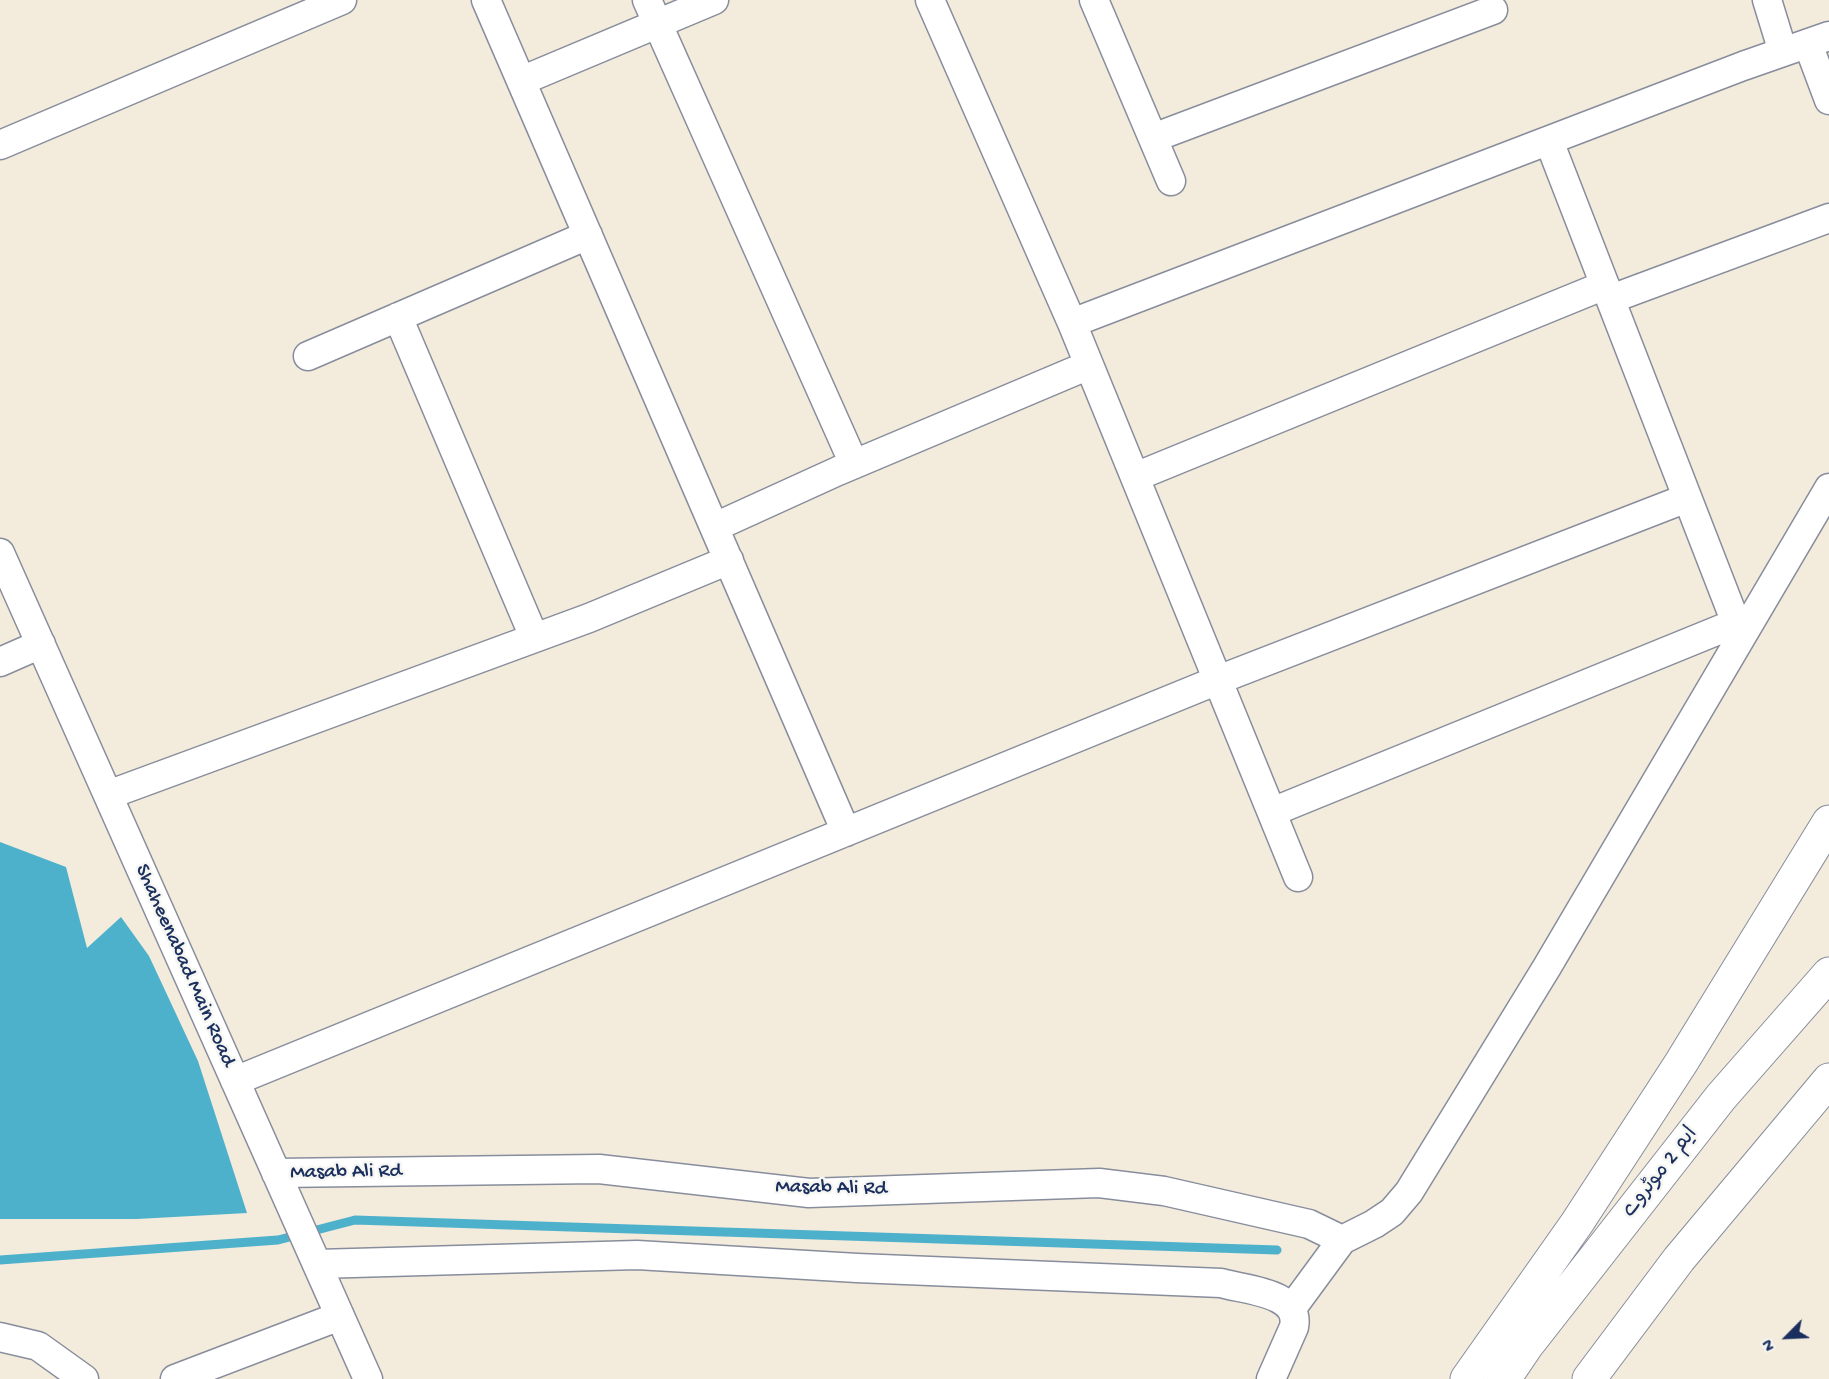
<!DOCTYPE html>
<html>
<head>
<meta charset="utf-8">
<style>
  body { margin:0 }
  #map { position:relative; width:1829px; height:1379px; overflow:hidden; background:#f3ebdb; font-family:"Gochi Hand",sans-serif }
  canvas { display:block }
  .north { position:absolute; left:1757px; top:1307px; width:60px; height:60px; -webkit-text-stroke:4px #f6f6f2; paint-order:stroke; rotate:246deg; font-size:16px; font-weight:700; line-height:24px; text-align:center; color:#1b2f5e }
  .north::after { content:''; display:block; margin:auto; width:21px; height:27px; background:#1b2f5e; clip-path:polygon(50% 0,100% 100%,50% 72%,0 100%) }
</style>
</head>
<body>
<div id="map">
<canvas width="1829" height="1379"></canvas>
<div class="north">N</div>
</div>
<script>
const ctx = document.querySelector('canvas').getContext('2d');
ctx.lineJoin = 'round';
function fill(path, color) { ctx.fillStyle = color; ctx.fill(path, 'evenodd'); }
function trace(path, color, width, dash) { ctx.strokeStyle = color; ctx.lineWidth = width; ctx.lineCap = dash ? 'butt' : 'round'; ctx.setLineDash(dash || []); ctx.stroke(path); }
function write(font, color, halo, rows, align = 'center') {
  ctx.font = font + ' "Gochi Hand","Playpen Sans Arabic",sans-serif'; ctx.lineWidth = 5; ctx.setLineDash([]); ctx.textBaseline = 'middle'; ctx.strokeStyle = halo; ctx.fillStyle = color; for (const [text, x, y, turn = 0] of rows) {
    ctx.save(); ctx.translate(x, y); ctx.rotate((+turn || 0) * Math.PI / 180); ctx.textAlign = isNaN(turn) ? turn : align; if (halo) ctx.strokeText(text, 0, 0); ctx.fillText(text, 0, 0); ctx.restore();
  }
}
const water = new Path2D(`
  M0,842L66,867L87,948L121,917L149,956L198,1061L247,1213L137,1219H0Z`);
const stream = new Path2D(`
  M0,1260L278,1240L355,1220L1277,1250`);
const street = new Path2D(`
  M486,0L846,832
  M647,0L854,464
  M930,0L1072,323
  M1094,0L1171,181
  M1767,0L1783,52
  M1808,44L1829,100
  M521,81L714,0
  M1153,138L1493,10
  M1549,141L1741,636
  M0,145L342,0
  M1611,299L1829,218
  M398,317L534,637
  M308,356L588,235
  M1135,477L1605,285
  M715,527L838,471L1089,365
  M0,553L368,1379
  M0,662L41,644
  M108,795L589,618L729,560
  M1272,812L1736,623
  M1298,877L1072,323L1743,66L1829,36
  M235,1081L1218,680L1687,498
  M276,1173L599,1169L809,1193L1099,1183L1164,1191L1309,1224L1342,1240
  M317,1264L637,1255L857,1268L1221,1283C1245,1290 1301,1292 1294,1327L1271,1379
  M1292,1308L1342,1240L1374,1224L1392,1212L1409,1192L1547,967L1829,488
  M0,1337L38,1346L84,1379
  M175,1379L340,1316`);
const highway = new Path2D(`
  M1467,1379L1577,1223L1681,1063L1829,822
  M1504,1379L1527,1345L1721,1097L1829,974
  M1589,1379L1679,1259L1829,1080`);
const streetNames = [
  ["Shaheenabad Main Road",184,966,66],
  ["Masab Ali Rd",346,1173,-1],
  ["ایم 2 موٹروے",1661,1173,-52],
  ["Masab Ali Rd",831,1189,1]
];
fill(water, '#4db1cc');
trace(stream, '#4db1cc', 9);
trace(street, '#878d9c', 31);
trace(highway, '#878d9c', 35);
trace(street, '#fff', 28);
trace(highway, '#fff', 33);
write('21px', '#1b2f5e', '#f6f6f2', streetNames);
</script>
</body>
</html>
